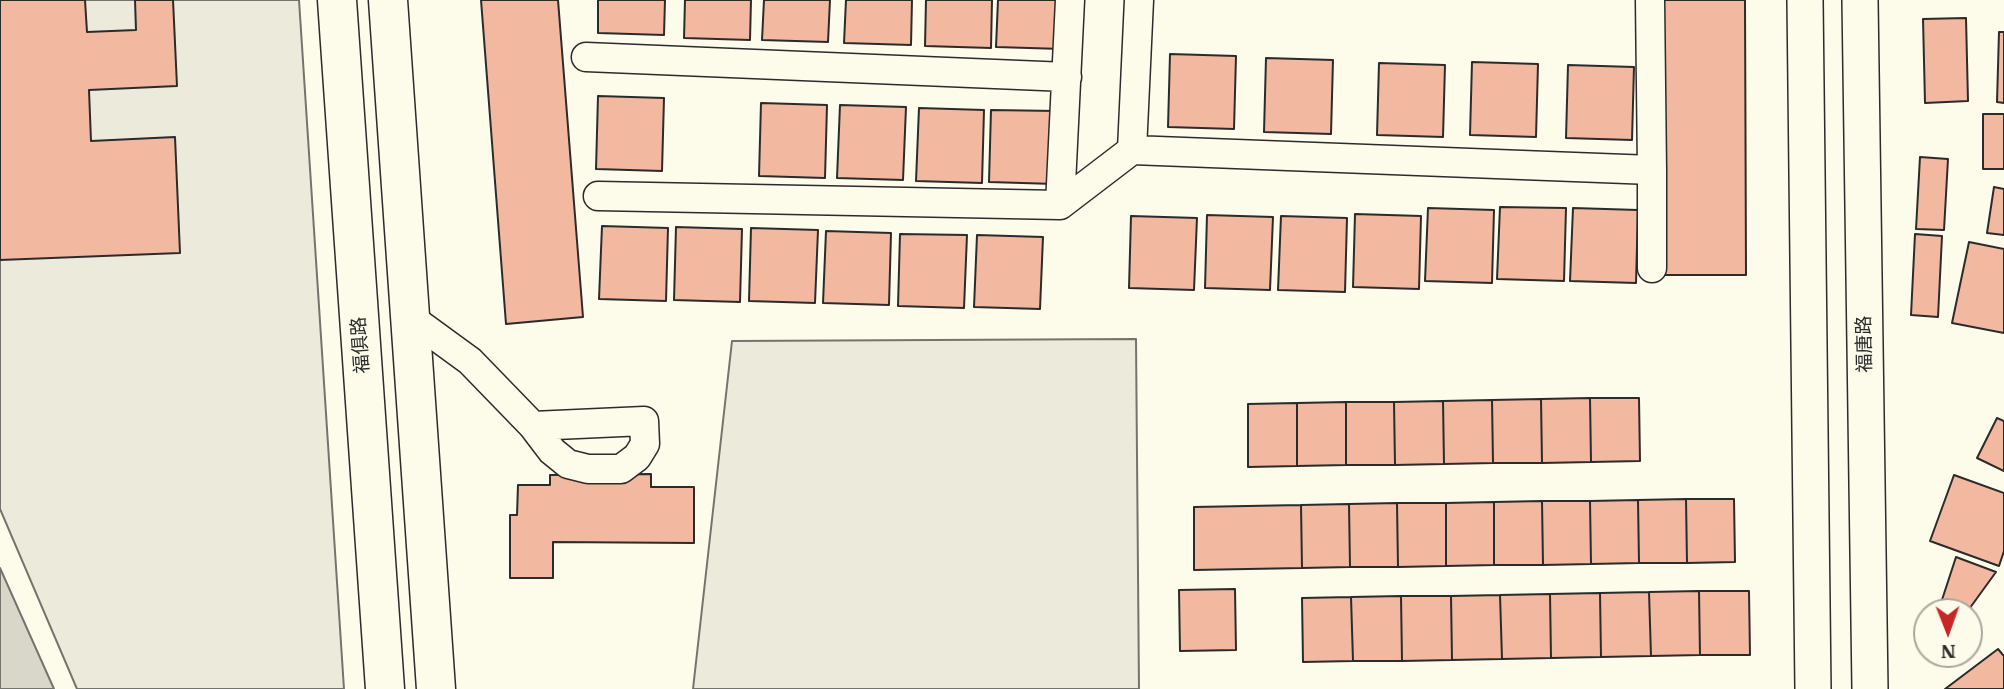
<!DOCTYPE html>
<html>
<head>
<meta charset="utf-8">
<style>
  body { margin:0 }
  #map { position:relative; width:2004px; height:689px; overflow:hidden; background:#fdfbea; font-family:"IBM Plex Serif",serif }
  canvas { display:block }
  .north { position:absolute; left:1913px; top:598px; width:70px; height:70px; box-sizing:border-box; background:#fdfbea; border:2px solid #a9a89e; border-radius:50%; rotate:179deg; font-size:19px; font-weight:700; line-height:28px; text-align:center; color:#2b2b2b }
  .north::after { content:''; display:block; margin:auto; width:24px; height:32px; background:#c62828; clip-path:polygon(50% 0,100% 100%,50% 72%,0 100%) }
</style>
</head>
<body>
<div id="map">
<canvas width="2004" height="689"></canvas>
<div class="north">N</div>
</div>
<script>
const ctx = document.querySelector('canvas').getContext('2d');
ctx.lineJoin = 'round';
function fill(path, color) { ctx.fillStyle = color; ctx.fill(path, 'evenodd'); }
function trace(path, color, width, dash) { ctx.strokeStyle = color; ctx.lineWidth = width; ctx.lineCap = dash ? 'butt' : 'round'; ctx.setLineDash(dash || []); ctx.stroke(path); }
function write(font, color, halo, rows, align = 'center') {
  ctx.font = font + ' "IBM Plex Serif","Noto Sans SC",serif'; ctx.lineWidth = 5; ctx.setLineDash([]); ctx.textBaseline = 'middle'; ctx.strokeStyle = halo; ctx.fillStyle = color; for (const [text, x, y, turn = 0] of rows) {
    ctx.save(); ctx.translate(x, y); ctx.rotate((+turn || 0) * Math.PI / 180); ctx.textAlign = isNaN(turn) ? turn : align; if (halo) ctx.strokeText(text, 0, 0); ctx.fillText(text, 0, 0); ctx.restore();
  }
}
const green = new Path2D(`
  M0,0H299L344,689H77L0,509Z
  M1136,339L1139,689H693L732,341Z`);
const water = new Path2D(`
  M0,568L54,689H0Z`);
const building = new Path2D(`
  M0,0H85L87,32L136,30L135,0H173L177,86L89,90L91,141L175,137L180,253L0,260Z
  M481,0H558L583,317L506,324Z
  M598,0H665L664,35L598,33Z
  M685,0H751L750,40L684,38Z
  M764,0H830L828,42L762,40Z
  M846,0H912L911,45L844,43Z
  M926,0H992L991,48L925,46Z
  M998,0H1064L1062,49L996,47Z
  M1663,0H1745L1746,275H1665Z
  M1966,18L1968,101L1925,103L1923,19Z
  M1999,32H2004V103L1997,102Z
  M1170,54L1236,56L1234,129L1168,127Z
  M1266,58L1333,60L1331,134L1264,132Z
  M1472,62L1538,64L1536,137L1470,135Z
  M1379,63L1445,65L1443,137L1377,135Z
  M1568,65L1634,67L1632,140L1566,138Z
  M598,96L664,98L662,171L596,169Z
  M761,103L827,105L825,178L759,176Z
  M840,105L906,107L903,180L837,178Z
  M919,108L984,110L982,183L916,181Z
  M991,110L1057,111L1055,184L989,182Z
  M1983,114H2004V169H1983Z
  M1920,157L1948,159L1944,230L1916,229Z
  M1994,187L2004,189V235L1987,233Z
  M1500,207L1566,208L1564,281L1497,279Z
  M1428,208L1494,210L1492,283L1425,281Z
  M1573,208L1638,210L1636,283L1570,281Z
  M1355,214L1421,216L1419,289L1353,287Z
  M1207,215L1273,217L1270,290L1205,288Z
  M1131,216L1197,218L1194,290L1129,288Z
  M1281,216L1347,218L1345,292L1278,290Z
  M602,226L668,228L666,301L599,299Z
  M676,227L742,229L740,302L674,300Z
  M751,228L818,230L815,303L749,301Z
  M826,231L891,233L889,305L823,303Z
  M900,234L967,235L964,308L898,306Z
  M1915,234L1942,236L1938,317L1911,315Z
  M977,235L1043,237L1040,309L974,307Z
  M1969,242L2004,249V333L1952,323Z
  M1590,398L1591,462L1542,463L1541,399Z
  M1590,398H1639L1640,461L1591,462Z
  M1541,399L1542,463H1493L1492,400Z
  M1492,400L1493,463L1444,464L1443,401Z
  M1443,401L1444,464L1395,465L1394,402Z
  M1346,402V465L1297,466V403Z
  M1346,402H1394L1395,465H1346Z
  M1297,403V466L1248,467V404Z
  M1997,418L2004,421V471L1977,458Z
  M651,474V487H694V543L553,542V578H510V515H517L518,485H550V475Z
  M1954,475L2004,493V551L1999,566L1930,541Z
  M1686,499H1734L1735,562L1687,563Z
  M1686,499L1687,563H1639L1638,500Z
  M1638,500L1639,563L1591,564L1590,501Z
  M1542,501H1590L1591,564L1543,565Z
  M1542,501L1543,565H1494V502Z
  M1494,502V565L1446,566V503Z
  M1397,503H1446V566L1398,567Z
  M1397,503L1398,567H1350L1349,504Z
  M1349,504L1350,567L1302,568L1301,505Z
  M1301,505L1302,568L1194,570V507Z
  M1956,557L1996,572L1967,612H1938Z
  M1235,589L1236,650L1180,651L1179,590Z
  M1699,591H1749L1750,655H1700Z
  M1699,591L1700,655L1651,656L1649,592Z
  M1649,592L1651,656L1601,657L1600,593Z
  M1600,593L1601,657L1551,658L1550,594Z
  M1550,594L1551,658L1502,659L1500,595Z
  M1500,595L1502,659L1452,660L1451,596Z
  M1401,596H1451L1452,660L1402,661Z
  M1401,596L1402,661H1353L1351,597Z
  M1351,597L1353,661L1303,662L1302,598Z
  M1998,649L2004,656V689H1945Z`);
const minor = new Path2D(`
  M586,57L1067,77
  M1132,150L1139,0
  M1652,170V268
  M598,196L1060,205L1132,150L1652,170L1650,0
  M1060,205L1070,0
  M411,318L470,361L533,426L552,451L568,464L588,469H621L637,457L645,444L644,421L533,426`);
const tertiary = new Path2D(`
  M1805,0L1813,689
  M1860,0L1870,689`);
const secondary = new Path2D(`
  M337,0L385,689
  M388,0L436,689`);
const streetNames = [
  ["福唐路",1865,344,-91],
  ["福俱路",361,345,-94]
];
fill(green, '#ecebdb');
trace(green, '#74746e', 2);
fill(water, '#d8d7c9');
trace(water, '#74746e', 2);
fill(building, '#f2b8a0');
trace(building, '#2b2b2b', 2);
trace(minor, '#2b2b2b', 31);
trace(tertiary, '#2b2b2b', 38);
trace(secondary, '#2b2b2b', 41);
trace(minor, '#fdfbea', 28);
trace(tertiary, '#fdfbea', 35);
trace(secondary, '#fdfbea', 38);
write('19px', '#2b2b2b', '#fdfbea', streetNames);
</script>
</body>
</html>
